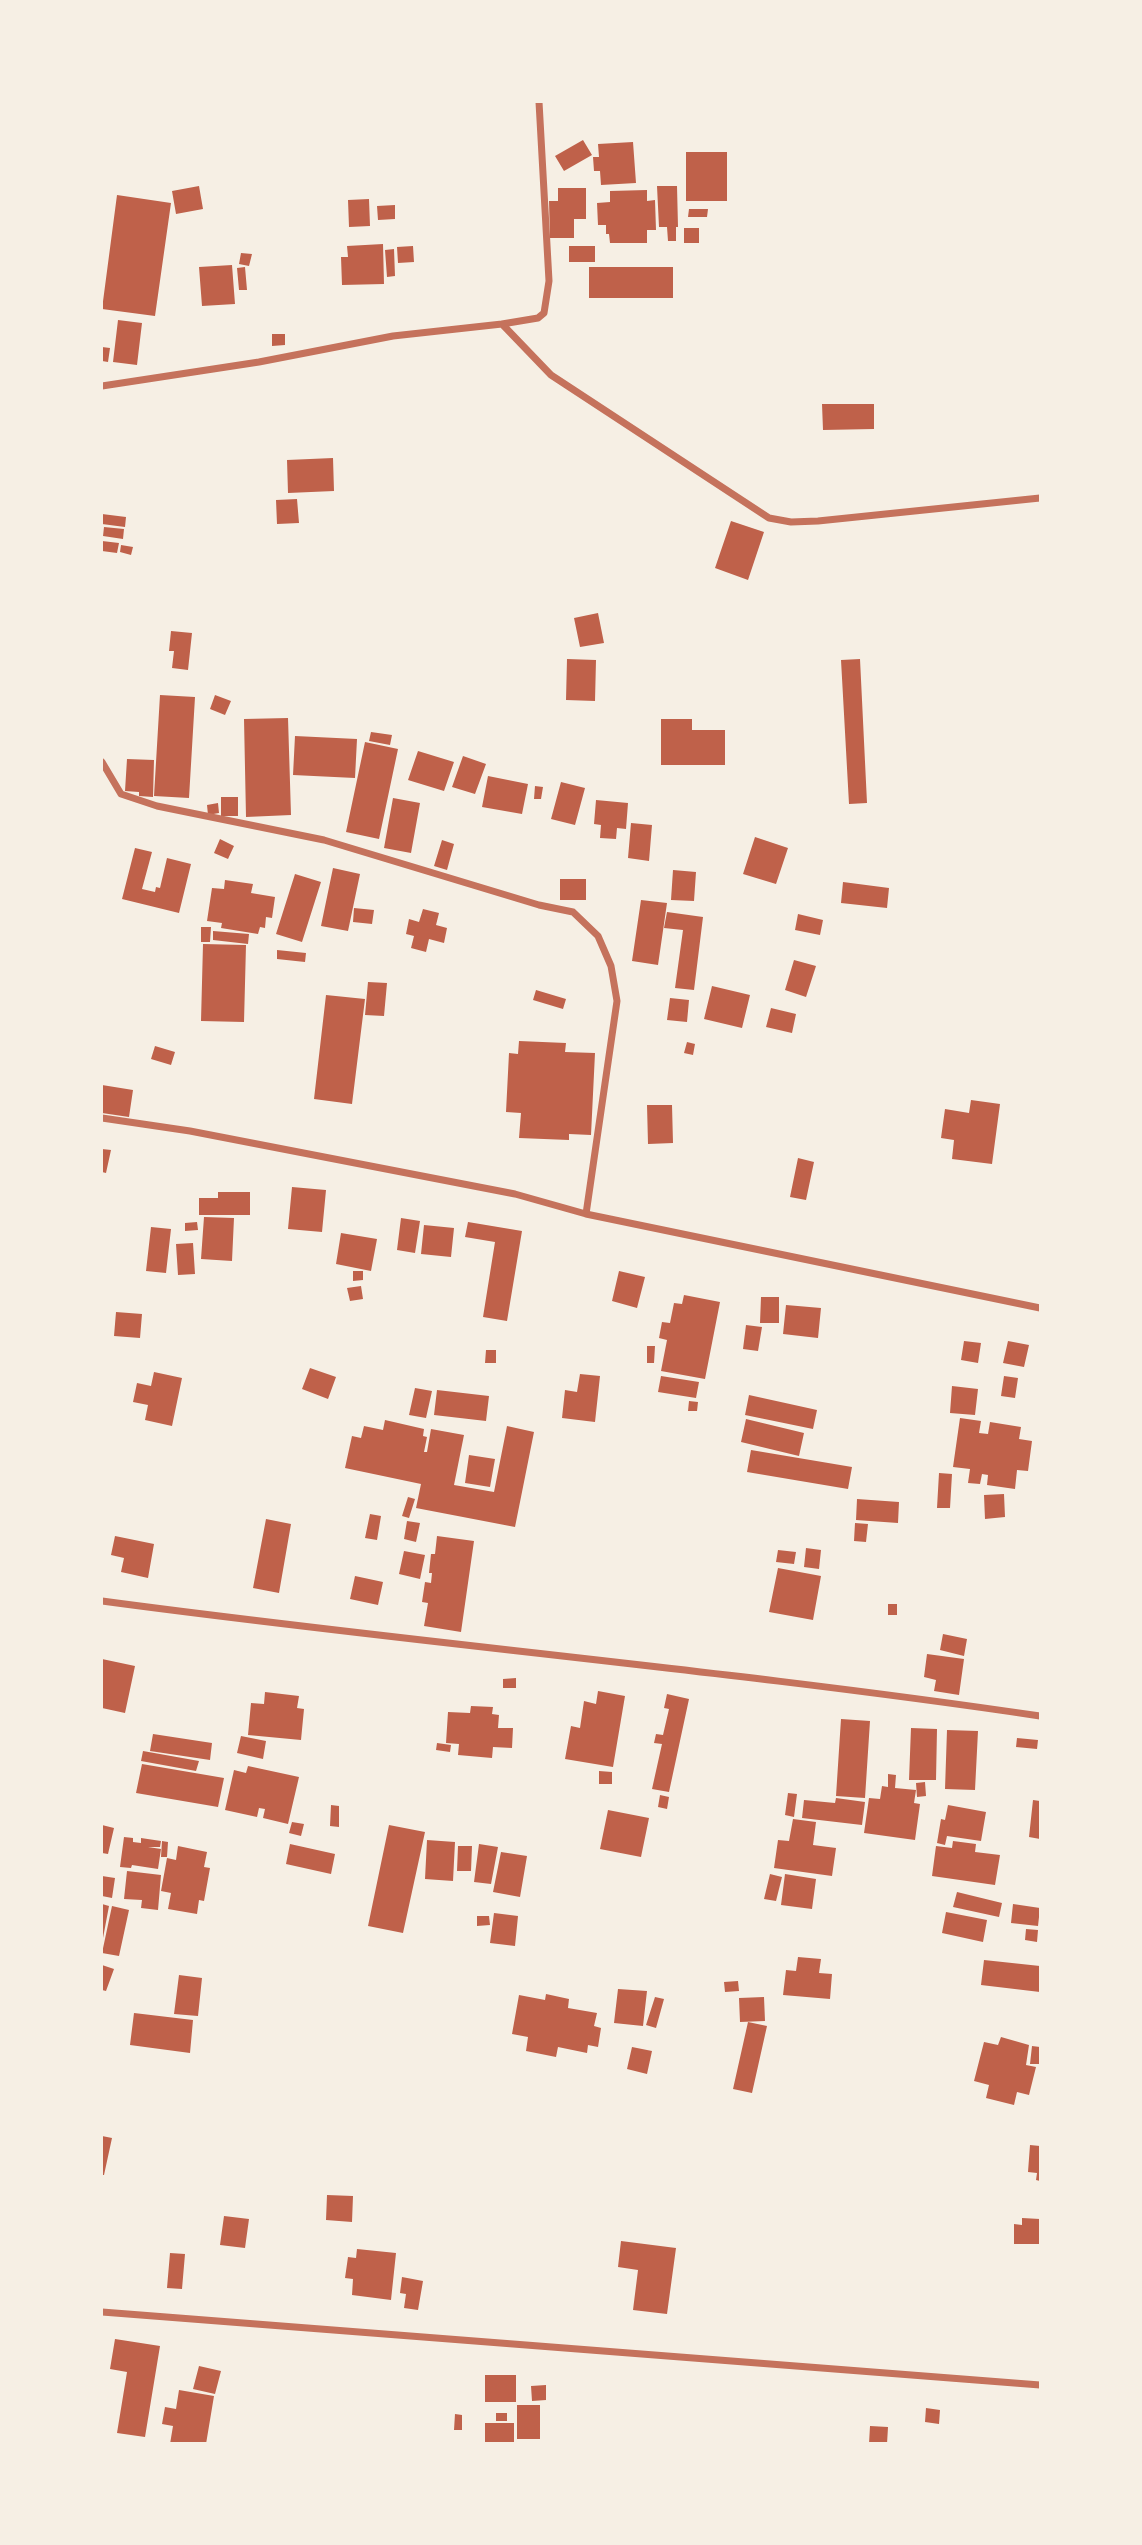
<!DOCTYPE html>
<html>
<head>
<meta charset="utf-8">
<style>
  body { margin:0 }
  #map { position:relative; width:1142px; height:2545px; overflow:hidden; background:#f6efe4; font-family:"Work Sans",sans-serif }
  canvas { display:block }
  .frame { position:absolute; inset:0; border:103px solid #f6efe4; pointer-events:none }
</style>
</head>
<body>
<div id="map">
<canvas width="1142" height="2545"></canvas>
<div class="frame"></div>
</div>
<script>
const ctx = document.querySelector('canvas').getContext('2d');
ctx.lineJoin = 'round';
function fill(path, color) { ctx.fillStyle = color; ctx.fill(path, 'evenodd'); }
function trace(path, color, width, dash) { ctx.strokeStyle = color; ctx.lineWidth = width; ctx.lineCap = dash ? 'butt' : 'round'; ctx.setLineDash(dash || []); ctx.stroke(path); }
const building = new Path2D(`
  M583,140L592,155L564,171L555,156Z
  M633,142L636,183L601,185L600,171H594L593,157H599L598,144Z
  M686,152H727V201H686Z
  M199,186L203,209L176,214L172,191Z
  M657,186H677L678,227H676V241H668L667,227H659Z
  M558,188H586V219H574V238H550L549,201H558Z
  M647,190V201L655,200L656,230H647V243H610L609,234H606V225H598L597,203L610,202V191Z
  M117,195L171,203L155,316L102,309Z
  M369,199L370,226L349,227L348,200Z
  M395,205V219L378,220L377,206Z
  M689,209H708L707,217H688Z
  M684,228H699V243H684Z
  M383,244L384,284L342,285L341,257H348L347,246Z
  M413,246L414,262L398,263L397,247Z
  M569,246H595V262H569Z
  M394,249L395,276L387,277L385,250Z
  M241,253L252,254L249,266L239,264Z
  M232,265L235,304L202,306L199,267Z
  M245,267L247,290H239L237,268Z
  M589,267H673V298H589Z
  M118,320L142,323L137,365L113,362Z
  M272,334H285V345L272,346Z
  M102,347L110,348L108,362L102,361Z
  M822,404H874V429L823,430Z
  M333,458L334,491L288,493L287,460Z
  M297,499L299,523L277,524L276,500Z
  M102,514L126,517L125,527L102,524Z
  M731,521L764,532L748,580L715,568Z
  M104,527L124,529L123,539L103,536Z
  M102,541L119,543L117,553L102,551Z
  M121,545L133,547L131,555L120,552Z
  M598,613L604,643L580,647L574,618Z
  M171,631L192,633L188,670L172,668L174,651H169Z
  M567,659L596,660L595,701L566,700Z
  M860,659L867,803L849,804L841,660Z
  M160,695L195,697L189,798L154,796Z
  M215,695L231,701L225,715L210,709Z
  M288,718L291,815L246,817L244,719Z
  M661,719H692V730H725V765H661Z
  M371,732L392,735L390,745L369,741Z
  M295,736L357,739L355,778L293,775Z
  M365,742L398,749L379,839L346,832Z
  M418,751L454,762L444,791L408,780Z
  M463,756L486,764L475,794L452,787Z
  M127,759L154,760L153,797L139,796V792L125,791Z
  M488,776L528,784L522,814L482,807Z
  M561,782L585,788L575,825L551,819Z
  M535,786L543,787L541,799H534Z
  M221,797H238V816H221Z
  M393,798L420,803L411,853L384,848Z
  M596,800L628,803L626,829L617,828L616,839L600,838L601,825L594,824Z
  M218,803L219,813L208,815L207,805Z
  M631,823L652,825L649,861L628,858Z
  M755,837L788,848L776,884L743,874Z
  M220,839L234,846L228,859L214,853Z
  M442,840L454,844L447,870L434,866Z
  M135,848L152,852L142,889L155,892L156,887L160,888L167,858L191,864L179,913L122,899Z
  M333,868L360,874L348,931L321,926Z
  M673,870L696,872L694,901L671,900Z
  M295,874L321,882L302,942L276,934Z
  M560,879H586V900H560Z
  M225,880L253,884L251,893L275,897L272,918L266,917L265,928L260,927L258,934L221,928L222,923L207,921L212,888L224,889Z
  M843,882L889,888L887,908L841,903Z
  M641,900L667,903L658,965L632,961Z
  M354,908L374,910L372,924L353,922Z
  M423,909L439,913L436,925L447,928L444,943L429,939L426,952L411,948L414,936L406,934L409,919L419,922Z
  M667,912L703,917L694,990L675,988L683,930L664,928Z
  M798,914L823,920L820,935L795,930Z
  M201,927H211L210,942H201Z
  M213,931L249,934L248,944L213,940Z
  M203,944L246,945L244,1022L201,1021Z
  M277,950L306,953L305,962L277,959Z
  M794,960L816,966L806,997L785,990Z
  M368,982L387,983L384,1016L365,1015Z
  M712,986L750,995L742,1028L704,1019Z
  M536,990L566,999L563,1009L533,1000Z
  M326,995L365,999L352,1104L314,1099Z
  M670,998L689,1000L687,1022L667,1020Z
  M771,1008L796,1014L792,1033L766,1027Z
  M519,1041L566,1043L565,1052L595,1053L591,1135L569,1134V1140L519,1138L521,1113L506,1112L509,1053L518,1054Z
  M687,1042L695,1044L693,1055L684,1053Z
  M155,1046L175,1052L171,1065L151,1059Z
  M102,1085L133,1090L129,1117L102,1113Z
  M971,1100L1000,1104L992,1164L952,1159L954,1140L941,1138L945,1109L969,1113Z
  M647,1105H672L673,1143L648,1144Z
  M102,1149L111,1150L106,1173L102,1172Z
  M798,1158L814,1162L806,1200L790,1197Z
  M292,1187L326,1190L322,1232L288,1229Z
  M218,1192H250V1215H199V1198H218Z
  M204,1217L234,1218L232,1261L201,1259Z
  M401,1218L420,1221L415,1253L397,1250Z
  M197,1222L198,1230L185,1231V1223Z
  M468,1222L522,1231L507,1321L483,1317L495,1242L465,1237Z
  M424,1225L454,1228L451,1257L421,1254Z
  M151,1227L171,1229L166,1273L146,1271Z
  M341,1233L377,1239L371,1271L336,1264Z
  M193,1243L195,1274L178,1275L176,1244Z
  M353,1271H363V1280L353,1281Z
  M619,1271L645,1277L637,1308L612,1301Z
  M361,1286L363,1299L350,1301L347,1288Z
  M684,1295L720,1302L705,1379L661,1371L667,1340L659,1338L662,1322L670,1323L674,1303L682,1304Z
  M761,1297H779V1323H760Z
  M786,1305L821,1308L818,1338L783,1334Z
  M116,1312L142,1314L140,1338L114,1336Z
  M746,1325L762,1327L758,1351L743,1349Z
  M964,1341L981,1343L978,1363L961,1360Z
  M1008,1341L1029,1345L1024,1367L1003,1363Z
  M647,1346H655L654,1363H647Z
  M486,1350H496V1363H485Z
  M310,1368L336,1377L328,1399L302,1389Z
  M154,1372L182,1378L172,1426L145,1420L148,1405L133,1402L137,1383L151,1386Z
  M580,1374L600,1376L595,1422L562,1418L565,1390L577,1392Z
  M661,1376L699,1382L696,1398L658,1392Z
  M1004,1376L1018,1378L1015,1398L1001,1396Z
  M952,1386L978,1389L975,1415L950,1413Z
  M415,1388L432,1391L426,1418L409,1415Z
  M437,1390L489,1396L486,1421L434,1415Z
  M749,1395L817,1410L813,1429L745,1415Z
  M689,1401L698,1402L697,1411H688Z
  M960,1418L981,1421L979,1433L988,1434L990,1422L1021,1427L1019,1439L1032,1441L1028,1471L1017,1470L1015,1489L987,1485L988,1475L982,1474L980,1484L968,1483L970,1469L953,1467Z
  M746,1419L804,1433L799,1456L741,1442Z
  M385,1420L424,1429L423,1436L427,1437L424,1452H427L431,1429L464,1435L454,1485L494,1492L507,1426L534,1432L515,1527L416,1508L421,1484L345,1468L352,1436L361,1438L364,1426L383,1430Z
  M751,1450L852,1467L848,1489L747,1472Z
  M469,1455L495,1459L490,1487L465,1483Z
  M939,1473L952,1474L950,1508H937Z
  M1004,1494L1005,1517L985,1519L984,1495Z
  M408,1497L415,1499L409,1518L402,1516Z
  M857,1499L899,1502L898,1523L856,1520Z
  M370,1514L381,1516L377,1540L365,1538Z
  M266,1519L291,1524L279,1593L253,1588Z
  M407,1521L420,1523L416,1542L404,1539Z
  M855,1523L868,1524L866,1542L854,1541Z
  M115,1536L154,1544L148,1578L121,1572L124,1558L111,1555Z
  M437,1536L474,1541L461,1632L424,1626L428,1603L422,1602L425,1582L431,1583L432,1573H429L431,1554H435Z
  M806,1548L821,1550L819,1569L804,1567Z
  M778,1550L796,1552L794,1564L776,1562Z
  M404,1551L425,1555L420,1579L399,1574Z
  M778,1568L821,1576L813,1620L769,1612Z
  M355,1576L383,1582L378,1605L350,1599Z
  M888,1604H897V1615H888Z
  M943,1634L967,1639L964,1656L940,1650Z
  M927,1654L964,1659L959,1695L934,1691L936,1680L924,1677Z
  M102,1659L135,1666L125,1713L102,1708Z
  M516,1678V1688H503V1679Z
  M598,1691L625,1696L613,1767L565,1759L571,1726L580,1728L584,1701L596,1704Z
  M265,1692L299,1696L297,1708L304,1709L301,1740L248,1735L251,1703L264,1704Z
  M667,1694L689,1699L669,1792L652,1789L662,1744L654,1743L656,1734L663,1735L669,1709L664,1708Z
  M471,1706L493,1707L492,1714L499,1715L498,1728H513L512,1748L493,1747L492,1758L458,1755L459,1744L446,1743L448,1712L470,1713Z
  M841,1719L870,1721L865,1798L836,1796Z
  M911,1728L937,1729L936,1780H909Z
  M947,1730L978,1731L975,1790L945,1789Z
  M153,1734L212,1743L210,1760L150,1751Z
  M241,1736L266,1741L263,1759L237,1753Z
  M1017,1738L1038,1740L1037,1749L1016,1747Z
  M437,1743L451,1745L450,1752L436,1750Z
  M143,1751L199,1761L196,1771L141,1761Z
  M142,1764L224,1778L218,1807L136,1793Z
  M248,1766L299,1777L288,1824L263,1818L265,1809L259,1808L257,1817L225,1810L234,1770L246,1773Z
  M599,1771L612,1772V1784H599Z
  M888,1774L896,1775L895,1788L916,1790L914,1803L920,1804L915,1840L864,1833L869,1798L880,1799L882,1786L888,1787Z
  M925,1782L926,1796L917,1797L916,1783Z
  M788,1793L797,1794L794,1817L785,1815Z
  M660,1795L669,1797L667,1809L658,1807Z
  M836,1798L865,1802L862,1825L802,1818L804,1800L835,1803Z
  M1033,1800L1040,1801V1839L1029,1837Z
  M331,1805L339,1806V1827L330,1826Z
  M948,1805L986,1812L981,1841L947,1836L945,1845L937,1843L941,1819L945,1820Z
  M608,1810L649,1818L641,1857L600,1849Z
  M793,1819L816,1822L813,1845L836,1848L832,1876L774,1868L778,1840L789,1841Z
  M292,1822L304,1824L301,1836L289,1833Z
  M102,1825L114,1828L108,1854L102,1853Z
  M389,1825L425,1832L403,1933L368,1926Z
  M124,1837L133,1838V1842L141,1843V1838L161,1841L160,1847H148L161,1849L158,1869L132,1865L131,1868L120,1867Z
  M427,1840L455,1842L453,1881L425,1879Z
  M162,1841L168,1842L167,1857H161Z
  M953,1841L976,1844L975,1852L1000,1855L995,1885L932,1876L936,1846L952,1848Z
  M290,1844L335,1854L331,1874L286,1864Z
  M479,1844L498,1847L491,1884L474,1882Z
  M178,1846L207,1852L204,1867L210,1868L204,1901L199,1900L197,1914L168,1909L171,1893L161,1891L167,1858L176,1860Z
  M458,1846H472L471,1871H457Z
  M501,1852L527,1856L520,1897L493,1892Z
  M127,1871L161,1875L158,1910L141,1908L142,1900L124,1899Z
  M770,1874L782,1877L776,1901L764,1899Z
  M785,1874L816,1879L812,1909L781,1905Z
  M102,1876L115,1878L112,1898L102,1896Z
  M957,1892L1002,1903L999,1917L953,1907Z
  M102,1904L109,1906L103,1938H102Z
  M1013,1904L1040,1908L1038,1926L1011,1923Z
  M112,1906L129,1910L119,1956L102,1953Z
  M946,1912L987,1920L983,1942L942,1933Z
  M494,1913L518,1916L515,1946L490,1943Z
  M477,1916H489L490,1925L477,1926Z
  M1026,1929L1038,1930L1037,1942L1025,1940Z
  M798,1957L821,1959L819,1973L832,1974L830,1999L783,1995L786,1970L796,1971Z
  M984,1960L1040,1966V1992L981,1985Z
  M102,1965L114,1969L106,1991L102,1990Z
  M179,1975L202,1978L198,2016L174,2014Z
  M738,1981L739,1991L725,1992L724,1982Z
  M618,1989L647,1991L643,2026L614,2023Z
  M546,1994L569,1999L568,2008L597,2013L594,2026L601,2028L598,2047L588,2045L587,2053L558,2047L556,2057L526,2051L528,2037L512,2034L519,1995L545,2000Z
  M655,1997L664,1999L656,2028L646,2025Z
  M764,1997L765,2021L740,2022L739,1998Z
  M134,2013L193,2020L190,2053L130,2045Z
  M748,2022L767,2026L752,2093L733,2089Z
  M1001,2037L1029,2045L1026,2065L1036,2067L1029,2095L1017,2092L1014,2105L986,2098L989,2085L974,2081L984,2042L998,2045Z
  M1032,2046L1040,2047V2064H1030Z
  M632,2047L652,2051L647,2074L627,2069Z
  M102,2136L112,2138L104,2175H102Z
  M1030,2145L1040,2146V2181L1036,2180L1037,2173L1028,2172Z
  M327,2195L353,2196L352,2222L326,2220Z
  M224,2216L249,2219L245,2248L220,2245Z
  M1022,2218L1040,2219V2244H1014V2224L1022,2225Z
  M621,2241L676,2248L667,2314L633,2310L638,2270L618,2267Z
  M357,2249L396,2253L391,2300L352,2295L353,2279L345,2278L348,2257L356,2258Z
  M170,2253L185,2254L182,2289L167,2288Z
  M402,2277L423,2281L418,2310L404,2308L406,2294L400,2293Z
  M115,2339L160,2346L145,2437L117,2433L127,2372L110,2369Z
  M199,2366L221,2371L215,2394L193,2389Z
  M485,2375H516V2402H485Z
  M546,2385V2400L532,2401L531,2386Z
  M179,2390L214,2396L206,2444H170L173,2426L162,2424L165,2407L176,2409Z
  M517,2405H540V2439H517Z
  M926,2408L940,2410L939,2424L925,2422Z
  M496,2413H507V2421H496Z
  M455,2414L462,2415V2430H454Z
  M485,2423H514V2444H485Z
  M870,2426L888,2427L887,2444H869Z`);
const minor = new Path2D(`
  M502,324L538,318L544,313L549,281L539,102
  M102,386L259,362L393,336L502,324L551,375L769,518L791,522L818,521L1040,498
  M102,762L121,794L157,806L324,840L539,905L573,912L598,936L611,966L617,1001L586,1214
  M102,1118L190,1131L515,1194L586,1214L1040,1308
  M102,1601C414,1643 729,1670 1040,1716
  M102,2312L1040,2385`);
fill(building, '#bf614a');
trace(minor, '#c5725c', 7);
</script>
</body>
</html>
